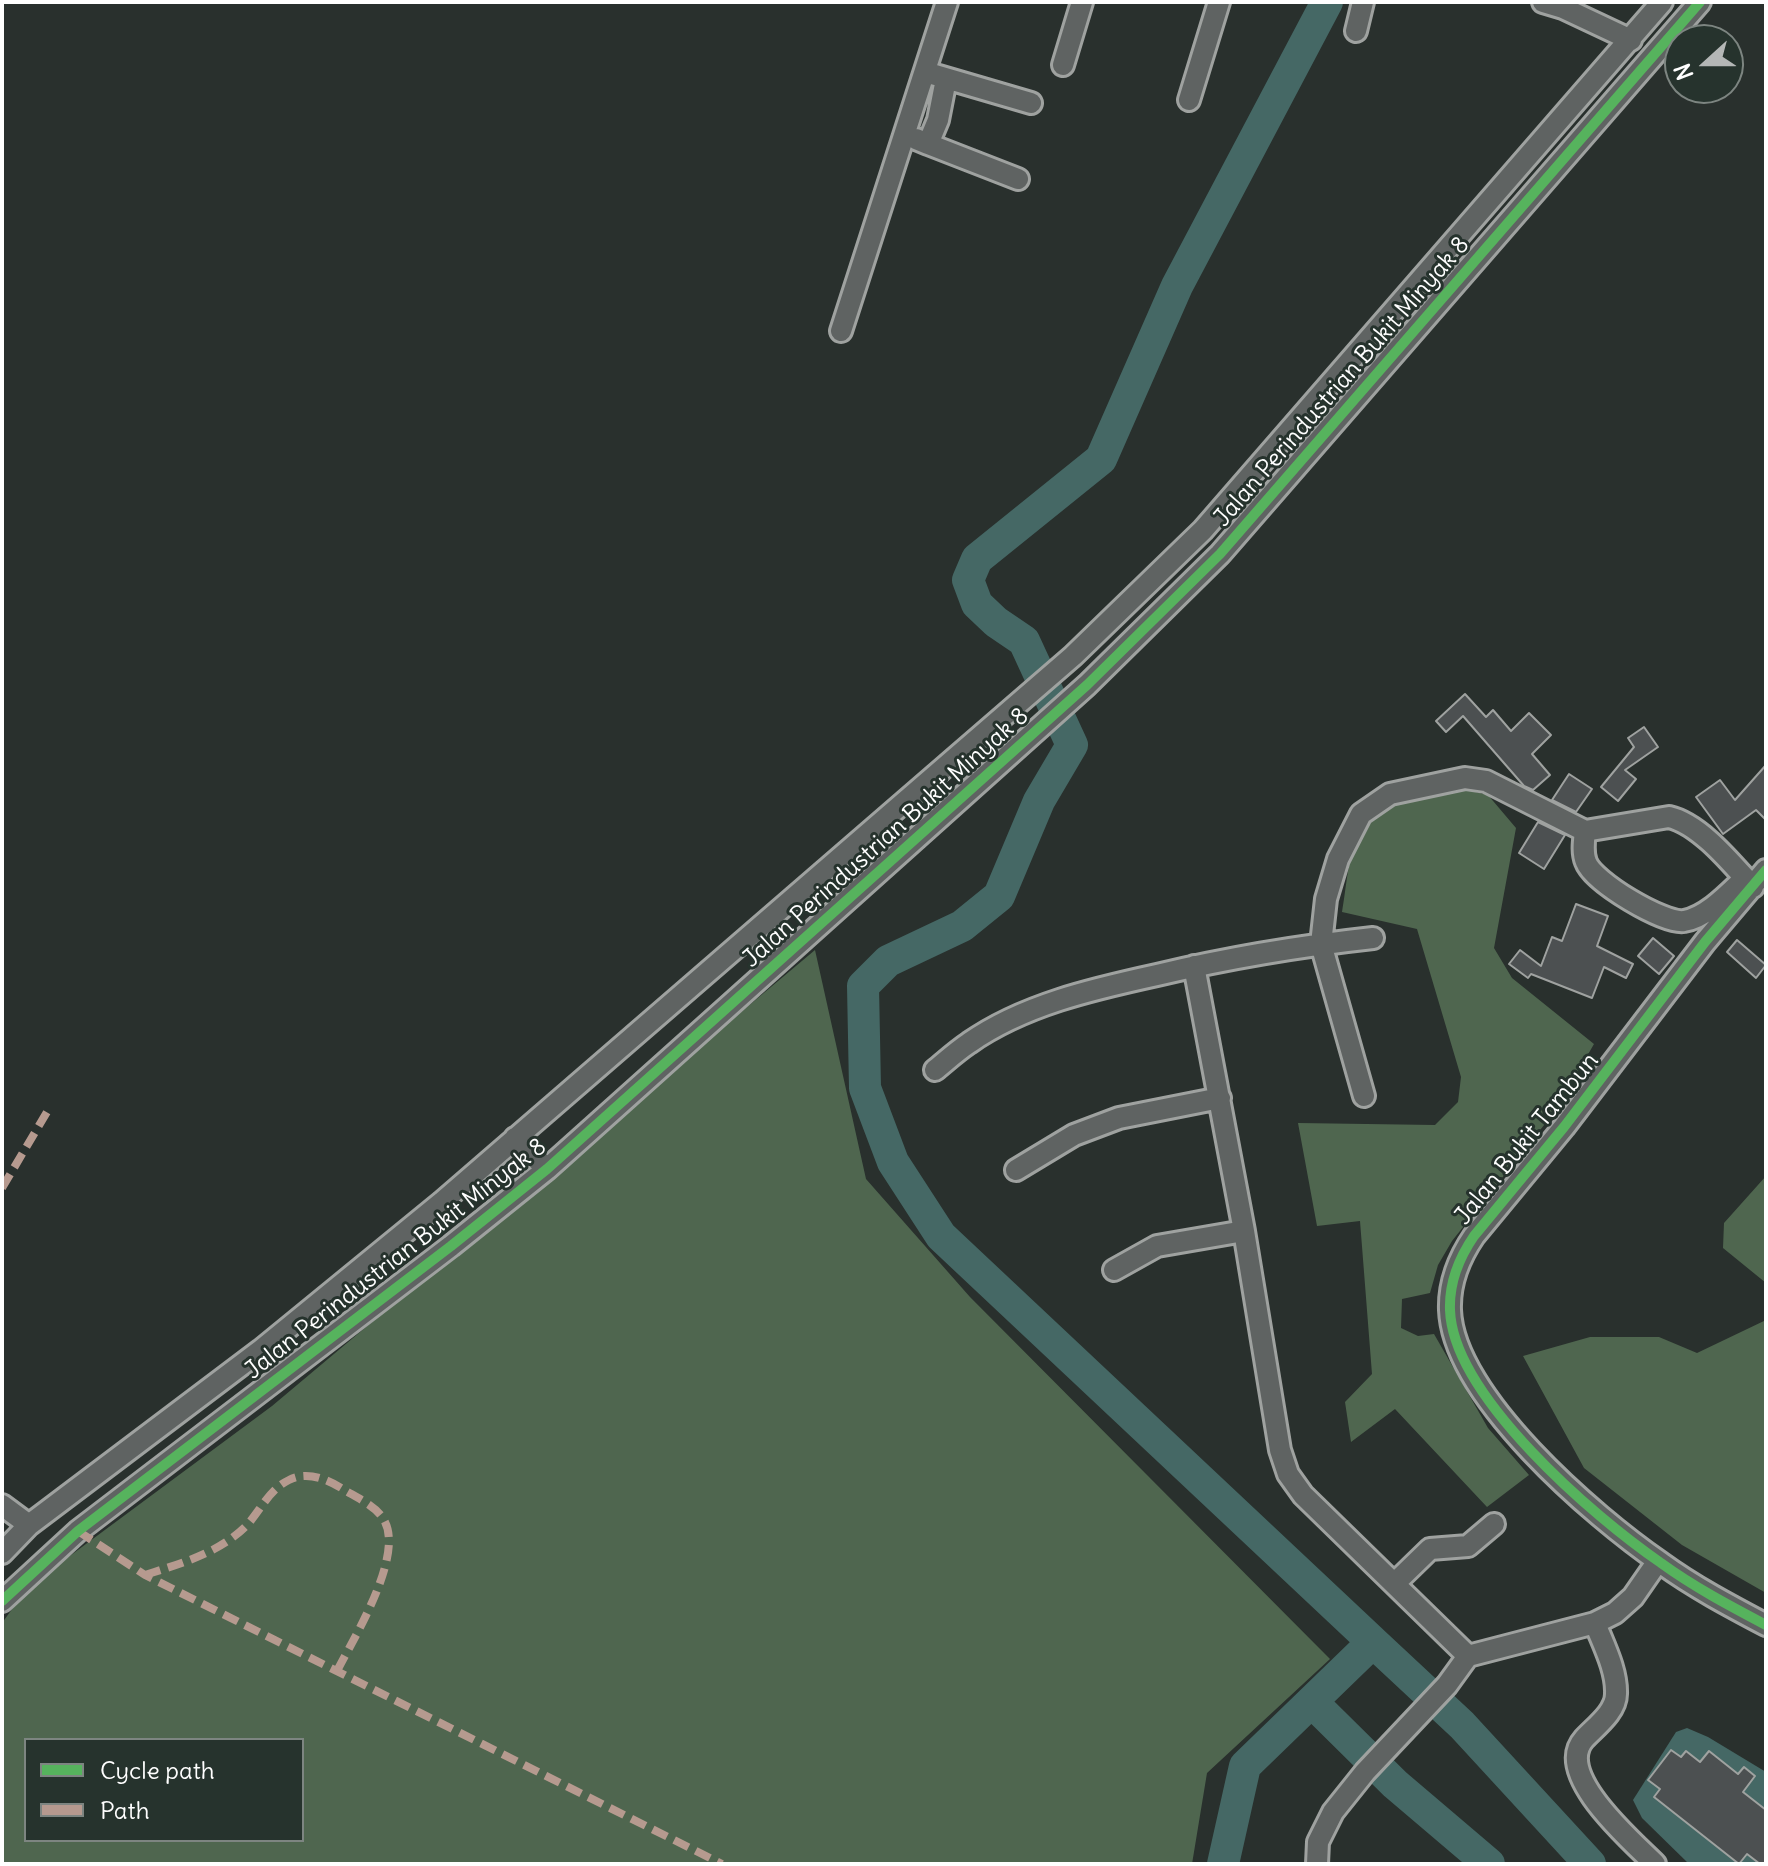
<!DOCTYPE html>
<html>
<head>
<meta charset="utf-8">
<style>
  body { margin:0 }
  #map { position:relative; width:1768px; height:1866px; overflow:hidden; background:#29302d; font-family:Delius,sans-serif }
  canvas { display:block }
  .frame { position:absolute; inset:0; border:4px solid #fff; pointer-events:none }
  .legend { position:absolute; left:24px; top:1738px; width:280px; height:104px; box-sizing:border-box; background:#26332d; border:2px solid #7d8581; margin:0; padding:10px 14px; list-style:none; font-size:24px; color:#fff }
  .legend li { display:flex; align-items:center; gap:16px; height:40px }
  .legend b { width:40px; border:2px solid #7d8581 }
  .north { position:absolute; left:1664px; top:24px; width:80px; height:80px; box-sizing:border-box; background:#26332d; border:2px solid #7d8581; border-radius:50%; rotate:249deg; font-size:22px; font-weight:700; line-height:32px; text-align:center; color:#fff }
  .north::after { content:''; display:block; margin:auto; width:28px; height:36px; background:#b4b7b6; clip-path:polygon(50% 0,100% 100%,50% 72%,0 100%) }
</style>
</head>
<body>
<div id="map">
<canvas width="1768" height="1866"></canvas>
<div class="frame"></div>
<ul class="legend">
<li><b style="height:10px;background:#56b35d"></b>Cycle path</li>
<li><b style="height:10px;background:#b69a8f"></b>Path</li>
</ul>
<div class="north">N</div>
</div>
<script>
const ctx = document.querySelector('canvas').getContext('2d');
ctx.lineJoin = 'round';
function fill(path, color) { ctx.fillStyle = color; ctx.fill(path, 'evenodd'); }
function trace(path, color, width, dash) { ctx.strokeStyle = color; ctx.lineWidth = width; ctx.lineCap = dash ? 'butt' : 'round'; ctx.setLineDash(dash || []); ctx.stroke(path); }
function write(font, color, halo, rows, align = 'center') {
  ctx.font = font + ' Delius,sans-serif'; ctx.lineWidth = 6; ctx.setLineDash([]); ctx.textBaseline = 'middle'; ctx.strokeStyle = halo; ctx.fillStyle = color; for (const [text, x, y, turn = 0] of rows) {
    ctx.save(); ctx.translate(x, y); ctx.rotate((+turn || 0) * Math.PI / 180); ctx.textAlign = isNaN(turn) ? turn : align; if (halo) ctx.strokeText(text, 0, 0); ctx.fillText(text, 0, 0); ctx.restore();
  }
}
const green = new Path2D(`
  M1460,788L1488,795L1516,828L1494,948L1512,978L1594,1044L1556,1110L1452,1241L1438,1265L1430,1293L1402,1299L1401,1328L1418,1336L1434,1334L1488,1428L1529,1475L1487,1507L1395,1409L1351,1442L1345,1402L1372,1374L1360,1221L1317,1226L1298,1123L1435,1125L1458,1102L1461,1077L1417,929L1342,912C1346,891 1348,857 1357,838C1376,800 1423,797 1460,788Z
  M815,950L866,1179L970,1297L1330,1659L1207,1773L1192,1864H2V1623L28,1587L272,1406ZM26,1740H302V1840H26Z
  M1766,1176V1283L1723,1248L1724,1223Z
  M1766,1320V1593L1682,1545L1584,1468L1523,1356L1590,1337H1659L1697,1353Z`);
const water = new Path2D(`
  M1687,1728L1708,1737L1766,1772V1864H1689L1642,1818L1633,1800L1676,1732Z`);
const river = new Path2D(`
  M1327,2L1177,286L1101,459L977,559L968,580L977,604L996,622L1024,641L1072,745L1039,801L999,896L962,926L888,961L863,986L865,1088L893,1162L941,1236L1373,1642
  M1312,1702L1395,1784L1489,1864
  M1223,1864L1245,1766L1373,1642L1462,1725L1590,1864`);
const building = new Path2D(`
  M1465,694L1486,717L1493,710L1511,731L1529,713L1551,735L1532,754L1550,775L1533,790L1524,786L1463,716L1446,732L1436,721Z
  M1644,727L1658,747L1625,770L1636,779L1618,801L1601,787L1634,747L1628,738Z
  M1766,765V820L1756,810L1723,834L1696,797L1720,780L1735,800Z
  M1569,774L1592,789L1576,812L1552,800Z
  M1538,822L1565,835L1544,869L1519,853Z
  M1576,904L1608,916L1597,946L1633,964L1626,978L1604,967L1592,998L1531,974L1528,978L1509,964L1520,950L1541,966L1552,937L1562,941Z
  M1653,938L1674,956L1659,974L1638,956Z
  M1737,940L1766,965L1756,978L1727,952Z
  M1671,1750L1681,1757L1686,1751L1700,1762L1709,1751L1738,1774L1744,1767L1755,1776L1743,1792L1766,1810V1864H1760L1747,1854L1739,1864L1654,1797L1660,1789L1648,1780Z`);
const minor = new Path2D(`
  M1543,2L1563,8L1631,40
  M1356,31L1363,2
  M1063,65L1082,2
  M925,72L1031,103
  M1189,100L1219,2
  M916,139L928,144L938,120L946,79
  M928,144L1018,179
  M841,331L947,2
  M1585,831C1584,841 1582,852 1586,862C1593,882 1664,924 1684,921C1707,917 1729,893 1745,878
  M1766,870L1705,942L1564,1127L1474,1236C1459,1258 1449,1283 1450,1310C1453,1396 1594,1517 1661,1563C1694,1587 1730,1606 1766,1625
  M1194,966L1244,1231L1280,1450L1288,1474L1303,1495L1468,1656
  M935,1070C946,1061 957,1051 969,1043C1023,1005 1093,989 1157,975C1228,958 1300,946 1373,938
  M1364,1096L1321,944L1326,899L1338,859L1361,814L1390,794L1465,778L1486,781L1585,831L1669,817C1700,824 1732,864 1753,887
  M515,1138L547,1169
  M1016,1170L1074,1135L1119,1118L1220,1098
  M1114,1270L1157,1246L1244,1231
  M2,1505L29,1525
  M2,1553L29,1525L261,1350L442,1202L1073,656L1203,530L1662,2
  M1395,1583L1430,1549L1468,1546L1494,1524
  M2,1601L78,1531L451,1246L547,1169L1087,685L1220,554L1700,2
  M1595,1623C1603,1644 1617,1670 1616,1694C1616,1712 1595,1727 1584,1739C1553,1774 1632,1841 1655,1864
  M1317,1864L1318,1842L1333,1812L1365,1772L1447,1685L1468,1656L1595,1623L1615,1613L1633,1597L1658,1561`);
const quiet = new Path2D(`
  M2,1188L47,1112
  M78,1531L145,1575L722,1864
  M145,1575C182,1563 220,1553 248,1524C261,1509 270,1489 289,1480C308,1470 329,1480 346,1491C358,1498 377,1507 384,1520C405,1556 353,1639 336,1673`);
const cycleway = new Path2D(`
  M1766,870L1705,942L1564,1127L1474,1236C1459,1258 1449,1283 1450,1310C1453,1396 1594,1517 1661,1563C1694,1587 1730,1606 1766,1625
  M2,1601L78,1531L451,1246L547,1169L1087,685L1220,554L1700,2`);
const streetNames = [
  ["Jalan Perindustrian Bukit Minyak 8",1342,382,-49],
  ["Jalan Perindustrian Bukit Minyak 8",886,838,-42],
  ["Jalan Bukit Tambun",1527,1139,-51],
  ["Jalan Perindustrian Bukit Minyak 8",396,1259,-38]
];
fill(green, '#4f664f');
fill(water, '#456865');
trace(river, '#456865', 32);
fill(building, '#4c5051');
trace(building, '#9fa2a0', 2);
trace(minor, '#9fa2a0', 26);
trace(minor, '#5f6362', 20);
trace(quiet, '#b69a8f', 8, [16, 8]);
trace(cycleway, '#56b35d', 10);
write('24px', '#fff', '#26332d', streetNames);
</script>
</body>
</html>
